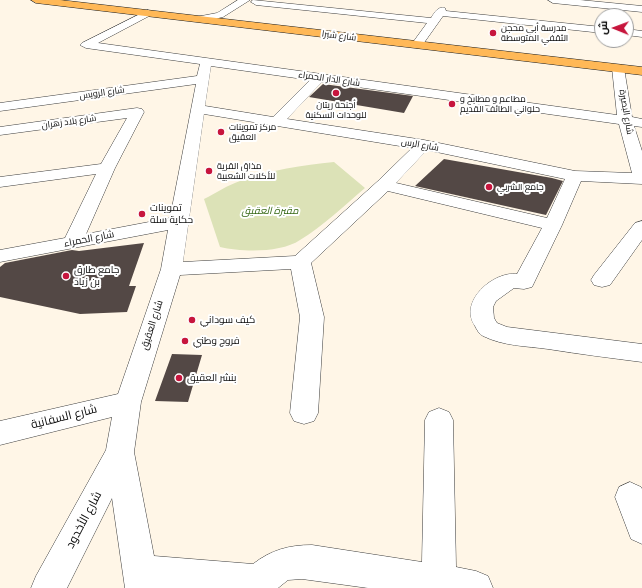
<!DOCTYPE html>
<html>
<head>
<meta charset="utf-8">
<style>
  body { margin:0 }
  #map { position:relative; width:642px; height:588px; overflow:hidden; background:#fff6e7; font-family:"IBM Plex Serif",Cairo,serif }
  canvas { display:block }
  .north { position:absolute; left:594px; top:8px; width:40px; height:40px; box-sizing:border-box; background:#fff; border:1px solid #9d9d9d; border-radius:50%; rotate:271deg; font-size:11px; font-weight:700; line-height:16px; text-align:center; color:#0a0a0a }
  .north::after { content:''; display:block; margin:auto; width:14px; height:18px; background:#c7153d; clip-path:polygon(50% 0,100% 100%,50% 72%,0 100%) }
</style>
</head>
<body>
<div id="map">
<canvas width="642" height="588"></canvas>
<div class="north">ش</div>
</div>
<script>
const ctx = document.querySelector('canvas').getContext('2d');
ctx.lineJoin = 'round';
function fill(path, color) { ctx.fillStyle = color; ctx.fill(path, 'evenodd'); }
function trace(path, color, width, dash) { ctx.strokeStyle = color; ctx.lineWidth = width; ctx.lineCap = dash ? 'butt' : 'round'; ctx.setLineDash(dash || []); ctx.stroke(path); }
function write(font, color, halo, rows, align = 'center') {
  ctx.font = font + ' "IBM Plex Serif",Cairo,serif'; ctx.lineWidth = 4; ctx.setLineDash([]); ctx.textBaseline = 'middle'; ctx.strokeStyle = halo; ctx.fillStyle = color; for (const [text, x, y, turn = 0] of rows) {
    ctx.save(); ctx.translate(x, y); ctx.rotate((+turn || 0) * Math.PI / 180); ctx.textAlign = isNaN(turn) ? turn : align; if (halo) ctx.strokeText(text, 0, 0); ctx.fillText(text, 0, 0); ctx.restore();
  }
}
const cemetery = new Path2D(`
  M334,162L365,188C345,205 322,227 300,240C281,253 242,252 220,247L204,199C216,193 228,185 240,181C270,170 303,165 334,162Z`);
const building = new Path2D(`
  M323,84L413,96L404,113L309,97Z
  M444,159L552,178L563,181L546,215L415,186Z
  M144,243L129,286H136L127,312L80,314L0,297V267L5,263L72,250L79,251Z
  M172,354L202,355L188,402L155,401Z`);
const street = new Path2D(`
  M238,0H250L223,17L200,22L195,19L196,17L217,13Z
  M253,0L431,18C435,12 438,6 445,8L446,11L602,27V33L443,16L421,47L417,48L411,45L427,23L256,5L251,2Z
  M548,0H580L642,6V12L553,3Z
  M148,10L153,13L151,15L98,43L617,115L612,68L614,65H622L624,68L632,117L642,119V127L634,126L642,151V184L581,181L562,225L532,287L524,289L514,288L496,301L493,307L494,318L497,323L507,327L642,344V362C611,358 579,354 548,349C526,346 503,346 483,336C479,334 477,330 475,326C458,301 494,271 517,274L542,228L388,191L311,263L324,317L318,413L314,421L304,424L294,421L290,413L300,317L291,269L180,275L141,402L134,452L154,556L253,564C271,550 289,545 312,545L422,562L425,420L429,412L439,408L449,412L453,420L456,567L476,571L488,576L493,588H368L302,579L288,580L278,588H125L112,498L67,588H31L36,576L106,450L112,417L0,445V421L118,394L161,269L168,230L0,262V250L65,238L96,174L0,187V177L101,164L127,118L0,135V127L137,108L142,109L144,112L115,168L86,234L170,218L196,84L0,111V103L197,76L200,64L86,48L80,45L82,43ZM211,66L310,80L273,117L205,106ZM322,82L619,124L632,173L575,171L424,140L287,119ZM204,114L412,148L378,181L295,256L183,262ZM427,150L565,179L547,218L396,183Z
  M626,29L642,31V37L626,35Z
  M642,221V240L610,285L602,287L594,285L591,280L594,275L635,223Z
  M630,482L641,487L642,489V544L631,539L615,497L619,487Z`);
const primary = new Path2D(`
  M31,0H60L642,67V75L36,3Z`);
const markers = [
  [493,33,4,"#c7153d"],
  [336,93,4,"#c7153d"],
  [452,104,4,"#c7153d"],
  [221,132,4,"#c7153d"],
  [209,171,4,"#c7153d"],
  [489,187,4,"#c7153d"],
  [142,214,4,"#c7153d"],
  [66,276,4,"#c7153d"],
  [192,320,4,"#c7153d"],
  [185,341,4,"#c7153d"],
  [179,378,4,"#c7153d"]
];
const farPoinames = [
  ["مدرسة أبي محجن",501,28],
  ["الثقفي المتوسطة",501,38],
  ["مطاعم و مطابخ و",460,99],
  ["حلواني الطائف القديم",460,109],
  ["أجنحة ريتان",336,105,"center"],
  ["للوحدات السكنية",336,115,"center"],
  ["مركز تموينات",229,127],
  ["العقيق",229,137],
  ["مذاق القرية",217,166],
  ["للأكلات الشعبية",217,176],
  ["جامع الشربي",497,187]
];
const farStreetnames = [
  ["شارع شبرا",339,36,7],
  ["شارع الدار الحمراء",329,79,8],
  ["شارع الرويس",102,93,-8],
  ["شارع البصيرة",626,112,80],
  ["شارع بلاد زهران",69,122,-8],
  ["شارع الرس",420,145,10]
];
const poiNames = [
  ["تموينات",150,208],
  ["حكاية سلة",150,220],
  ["جامع طارق",74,270],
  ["بن زياد",74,282],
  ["كيف سوداني",200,320],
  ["فروج وطني",193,341],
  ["بنشر العقيق",187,378]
];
const parkNames = [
  ["مقبرة العقيق",270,211]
];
const streetNames = [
  ["شارع الحمراء",89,239,-11],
  ["شارع العقيق",152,325,-72]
];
const nearStreetnames = [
  ["شارع السفانية",64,417,-14],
  ["شارع الأخدود",84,520,-62]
];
fill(cemetery, '#dce2b7');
fill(building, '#534845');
trace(street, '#3d3d3d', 1);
trace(primary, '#1b1b1b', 1);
fill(street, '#fff');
fill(primary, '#ffb857');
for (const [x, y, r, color] of markers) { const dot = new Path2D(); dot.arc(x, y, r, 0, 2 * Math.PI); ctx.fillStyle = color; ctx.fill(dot); trace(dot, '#fff', 1.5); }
write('9px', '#0a0a0a', '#fff', farPoinames, 'left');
write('9px', '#0a0a0a', '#fff', farStreetnames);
write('10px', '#0a0a0a', '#fff', poiNames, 'left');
write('italic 10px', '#356715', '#fff', parkNames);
write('10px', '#0a0a0a', '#fff', streetNames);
write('12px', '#0a0a0a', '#fff', nearStreetnames);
</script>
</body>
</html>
